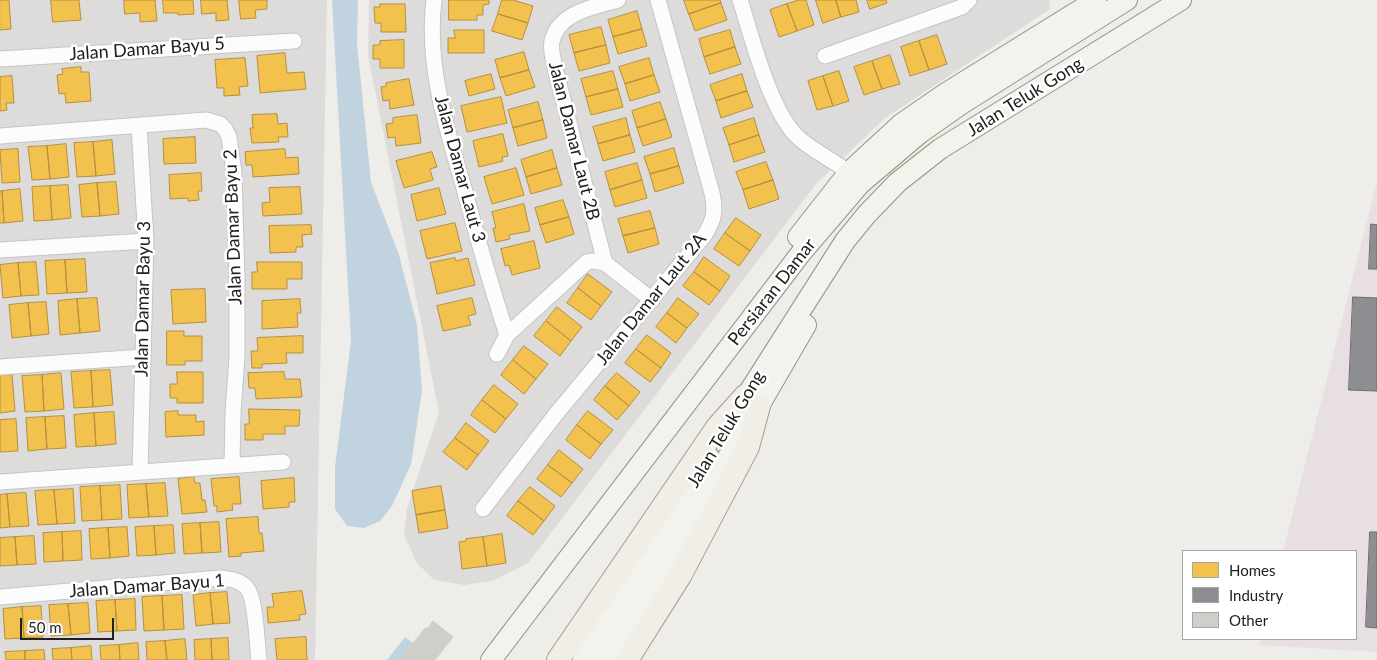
<!DOCTYPE html>
<html>
<head>
<meta charset="utf-8">
<style>
  body { margin:0 }
  #map { position:relative; width:1377px; height:660px; overflow:hidden; background:#eeedea; font-family:Lato,sans-serif }
  canvas { display:block }
  .legend { position:absolute; left:1182px; top:550px; width:175px; height:90px; box-sizing:border-box; background:#fff; border:1px solid #a6a6a6; margin:0; padding:6px 9px; list-style:none; font-size:15px; color:#202020 }
  .legend li { display:flex; align-items:center; gap:10px; height:25px }
  .legend b { width:25px; border:1px solid #a6a6a6 }
  .scale { position:absolute; left:20px; top:618px; width:94px; height:22px; box-sizing:border-box; border:2px solid #202020; border-top:0; padding-left:6px; font-size:15px; line-height:18px; white-space:nowrap; color:#202020; -webkit-text-stroke:4px #fff; paint-order:stroke }
</style>
</head>
<body>
<div id="map">
<canvas width="1377" height="660"></canvas>
<ul class="legend">
<li><b style="height:14px;background:#f2c14e"></b>Homes</li>
<li><b style="height:14px;background:#8d8d92"></b>Industry</li>
<li><b style="height:14px;background:#cfcecb"></b>Other</li>
</ul>
<div class="scale">50 m</div>
</div>
<script>
const ctx = document.querySelector('canvas').getContext('2d');
ctx.lineJoin = 'round';
function fill(path, color) { ctx.fillStyle = color; ctx.fill(path, 'evenodd'); }
function trace(path, color, width, dash) { ctx.strokeStyle = color; ctx.lineWidth = width; ctx.lineCap = dash ? 'butt' : 'round'; ctx.setLineDash(dash || []); ctx.stroke(path); }
function write(font, color, halo, rows, align = 'center') {
  ctx.font = font + ' Lato,sans-serif'; ctx.lineWidth = 5; ctx.setLineDash([]); ctx.textBaseline = 'middle'; ctx.strokeStyle = halo; ctx.fillStyle = color; for (const [text, x, y, turn = 0] of rows) {
    ctx.save(); ctx.translate(x, y); ctx.rotate((+turn || 0) * Math.PI / 180); ctx.textAlign = isNaN(turn) ? turn : align; if (halo) ctx.strokeText(text, 0, 0); ctx.fillText(text, 0, 0); ctx.restore();
  }
}
const residential = new Path2D(`
  M0,0H327L315,660H0Z
  M369,0H1049L1050,9L885,118L816,184L528,563L492,581L464,585L434,580L417,563L404,535L407,508L439,413L368,55Z`);
const industrial = new Path2D(`
  M1377,182V652L1259,645L1261,639H1356V551H1283Z`);
const water = new Path2D(`
  M332,0H358L357,44L371,182L399,255L417,325L422,391L411,464L392,506L380,521L364,528L347,526L335,509V467L351,341Z
  M405,637L415,644L403,660H387Z`);
const homes = new Path2D(`
  M0,0H9L11,29L0,30Z
  M51,0H79L81,20L53,22Z
  M124,0H155L157,21L140,22V13L125,14Z
  M163,0H193L194,14L178,15V13H164Z
  M201,0H227L229,20L216,21V13L202,14Z
  M239,0H267V9L255,10L256,18L241,19Z
  M449,0H489V4L483,5V15H477V20H449Z
  M502,0H513L533,6L528,23L498,14Z
  M684,0H720L721,3L689,14Z
  M799,0H806L814,25L797,31L787,4Z
  M816,0H836L841,17L823,23Z
  M836,0H856L859,12L841,17Z
  M867,0H886L887,3L870,9Z
  M721,3L727,20L695,31L689,14Z
  M380,4H405L406,32H381V23H375L374,7H380Z
  M787,4L797,31L779,37L770,10Z
  M637,11L642,29L613,37L608,20Z
  M498,14L528,23L522,40L492,31Z
  M601,27L606,45L574,53L569,35Z
  M642,29L647,46L618,54L613,37Z
  M454,30H484V53H448V38H455Z
  M730,30L735,47L704,57L699,39Z
  M937,35L947,64L929,70L919,41Z
  M404,40V68H380V59H373V45H380V41Z
  M919,41L929,70L910,76L901,47Z
  M606,45L610,63L579,71L574,53Z
  M735,47L741,64L710,74L704,57Z
  M524,52L529,70L500,78L495,60Z
  M285,53L287,73L304,72L306,89L260,93L257,56Z
  M890,55L900,84L882,89L872,61Z
  M245,58L248,86L239,87L240,95L224,96V88H217L215,60Z
  M649,58L654,75L625,84L619,67Z
  M872,61L882,89L864,95L854,67Z
  M81,67V72H89L91,101L66,103L65,93L59,94L57,75L63,74L62,69Z
  M529,70L535,87L506,96L500,78Z
  M613,71L618,89L586,97L581,79Z
  M839,71L849,101L833,106L823,76Z
  M491,74L495,89L469,96L465,81Z
  M742,74L747,91L716,101L710,85Z
  M654,75L660,92L630,101L625,84Z
  M12,76L14,103H6L7,110L0,111V77Z
  M823,76L833,106L817,110L808,81Z
  M409,79L414,105L390,109L389,100L383,101L381,87L386,86V83Z
  M618,89L623,107L591,115L586,97Z
  M747,91L753,107L721,118L716,101Z
  M501,97L507,123L467,132L461,106Z
  M538,102L543,120L513,128L508,110Z
  M660,102L666,119L637,128L632,111Z
  M277,114L278,124L287,123L288,137H278L279,142L252,143L250,128H253L252,115Z
  M417,115L421,143L396,146L395,137L388,138L386,124L393,123V118Z
  M626,118L630,135L598,144L593,127Z
  M754,118L759,135L729,145L723,128Z
  M666,119L672,137L643,146L637,128Z
  M543,120L547,138L518,146L513,128Z
  M503,134L508,156L502,157L503,161L479,167L473,141Z
  M630,135L635,152L603,161L598,144Z
  M759,135L765,152L734,162L729,145Z
  M195,137L196,163L164,164L163,139Z
  M112,140L115,174L96,176L93,142Z
  M93,142L96,176L77,177L74,143Z
  M66,144L69,177L50,179L47,146Z
  M47,146L50,179L32,180L28,147Z
  M674,148L679,166L650,174L644,157Z
  M18,149L20,182L2,183L0,150Z
  M285,149L286,158L298,157L299,174L253,177L252,165H246L245,152Z
  M552,150L557,168L526,177L521,160Z
  M432,152L437,167L430,169L433,180L404,188L396,161Z
  M766,162L773,180L743,190L736,172Z
  M637,163L642,180L610,190L605,172Z
  M679,166L684,183L655,192L650,174Z
  M516,168L524,195L492,204L484,177Z
  M557,168L562,185L531,194L526,177Z
  M201,173L202,191H198L199,200L188,201V198L170,199L169,175Z
  M642,180L647,198L615,207L610,190Z
  M773,180L779,199L749,209L743,190Z
  M116,182L119,214L100,216L97,183Z
  M97,183L100,216L82,217L79,185Z
  M68,185L71,218L52,220L50,186Z
  M50,186L52,220L34,221L32,187Z
  M300,187L302,214L263,216L262,203L270,202L269,188Z
  M439,188L446,214L417,221L411,195Z
  M20,189L23,221L4,223L2,191Z
  M0,191H2L4,223H0Z
  M563,200L569,217L540,225L535,208Z
  M524,204L530,231L509,235L510,239L496,242L493,228H496L492,212Z
  M650,211L655,228L623,236L618,219Z
  M569,217L574,234L546,243L540,225Z
  M736,218L761,235L750,251L725,233Z
  M455,223L462,251L427,259L420,231Z
  M311,225L312,234L302,235L303,247H296V252L270,253L269,226Z
  M655,228L659,244L628,253L623,236Z
  M725,233L750,251L739,266L714,249Z
  M534,241L540,268L512,275L509,265L505,266L501,249Z
  M704,257L730,276L720,291L694,272Z
  M455,258L456,261L468,258L475,285L437,294L430,263Z
  M85,259L87,292L67,293L65,260Z
  M65,260L67,293L47,294L45,261Z
  M36,262L39,295L21,296L18,263Z
  M257,262H302V279H287V289H252V272H257Z
  M18,263L21,296L3,298L0,265Z
  M694,272L720,291L709,305L683,286Z
  M588,274L612,292L601,306L578,288Z
  M578,288L601,306L591,320L567,303Z
  M205,289L206,322L173,324L171,290Z
  M97,298L100,331L80,333L77,299Z
  M472,298L476,314L468,316L471,325L443,331L437,306Z
  M678,298L699,314L687,328L667,313Z
  M77,299L80,333L60,335L58,301Z
  M300,299L301,313H297L298,327L262,329V301Z
  M46,302L49,334L31,336L28,303Z
  M28,303L31,336L12,338L9,305Z
  M557,307L582,327L571,341L546,321Z
  M667,313L687,328L676,343L656,327Z
  M546,321L571,341L560,356L534,336Z
  M167,331H184V336H202V361H185V365H167Z
  M647,335L671,353L661,368L636,349Z
  M303,336V353H286L287,363L262,364V368H252L251,351H258L257,338Z
  M524,346L548,364L536,379L513,360Z
  M636,349L661,368L650,382L625,363Z
  M513,360L536,379L524,394L501,375Z
  M110,370L113,405L93,407L91,371Z
  M91,371L93,407L74,408L71,372Z
  M177,372H203V403H177V398H170V384H177Z
  M284,372L285,379H300L302,397L256,399L255,388H249L248,373Z
  M61,373L64,409L44,411L42,375Z
  M617,373L640,392L629,406L605,386Z
  M12,374L15,411L0,413V375Z
  M42,375L44,411L25,412L22,376Z
  M494,385L518,404L506,419L482,400Z
  M605,386L629,406L617,420L594,400Z
  M482,400L506,419L495,433L471,415Z
  M249,409L300,410L299,426H285V434H263V440H245V424H249Z
  M178,411V415H196V422L204,421V435L166,437L165,412Z
  M588,411L613,430L601,444L577,425Z
  M114,412L116,444L96,446L94,413Z
  M94,413L96,446L76,447L74,415Z
  M64,416L66,448L47,449L45,417Z
  M45,417L47,449L28,451L26,418Z
  M16,419L18,451L0,452V420Z
  M466,423L489,441L478,455L455,438Z
  M577,425L601,444L590,459L566,440Z
  M455,438L478,455L467,470L443,452Z
  M559,450L583,469L572,483L548,465Z
  M548,465L572,483L561,497L537,479Z
  M194,477L195,483H200L202,500H205L207,512L182,514L178,479Z
  M239,477L241,504H232L233,510L217,512V506H214L211,479Z
  M294,478L295,502H289V507L263,509L261,481Z
  M165,483L168,516L149,517L146,484Z
  M146,484L149,517L129,518L127,485Z
  M120,485L122,519L102,520L100,486Z
  M100,486L102,520L82,521L80,487Z
  M441,486L445,510L416,515L412,491Z
  M530,487L555,506L544,521L518,501Z
  M73,489L75,523L57,524L54,490Z
  M54,490L57,524L38,525L35,491Z
  M26,493L29,526L10,527L7,494Z
  M7,494L10,527L0,528V495Z
  M518,501L544,521L533,535L507,516Z
  M445,510L448,528L419,533L416,515Z
  M258,517L259,533H262L264,551L241,553V556L229,557L226,519Z
  M219,522L221,552L202,553L200,523Z
  M200,523L202,553L184,554L182,524Z
  M173,525L175,553L156,555L154,526Z
  M154,526L156,555L137,556L135,527Z
  M127,527L129,556L110,558L108,528Z
  M108,528L110,558L91,559L89,529Z
  M81,531L82,560L63,561L62,532Z
  M62,532L63,561L44,562L43,533Z
  M502,534L506,563L487,566L483,537Z
  M34,536L36,564L17,565L15,537Z
  M15,537L17,565L0,566V538Z
  M483,537L487,566L462,569L459,542L466,541V539Z
  M302,591L306,614L299,615L300,620L268,623L267,607H274L272,594Z
  M227,592L230,623L213,624L210,593Z
  M210,593L213,624L196,626L193,595Z
  M182,595L184,629L164,630L162,596Z
  M162,596L164,630L144,631L142,597Z
  M135,599L136,630L117,631L115,600Z
  M115,600L117,631L98,632L96,601Z
  M88,603L90,633L71,635L68,604Z
  M68,604L71,635L51,636L49,605Z
  M41,606L43,637L24,638L22,607Z
  M22,607L24,638L5,639L3,609Z
  M306,637L307,660H277L275,639Z
  M228,638L229,660H212L211,639Z
  M185,639L187,660H167L165,641Z
  M211,639L212,660H195L194,640Z
  M165,641L167,660H147L146,642Z
  M138,643L139,660H120L119,645Z
  M119,645L120,660H101L100,646Z
  M91,646L92,660H72L71,648Z
  M71,648L72,660H53L52,649Z
  M44,650L45,660H25V651Z
  M25,651V660H6L5,652Z`);
const industry = new Path2D(`
  M1371,224L1377,225V269H1369Z
  M1353,297L1377,298V391L1349,390Z
  M1370,532H1377V628L1366,627Z`);
const building = new Path2D(`
  M433,621L453,637L435,660H403L405,657L403,656L425,628L427,629Z`);
const street = new Path2D(`
  M434,0C426,64 446,127 464,188C477,237 491,286 507,335
  M740,0C752,37 771,116 801,140C816,152 833,161 849,172L855,178
  M825,56L962,7L969,0
  M0,59L294,41
  M139,126L146,241L140,472
  M0,136L206,120L220,124L225,129L229,137L234,172L237,279V357L233,412L232,465
  M0,250L146,241
  M605,263L556,72C554,62 550,51 552,41C559,12 594,7 618,0
  M497,354L507,335L587,262L594,261L605,263L652,300
  M0,367L143,357
  M0,482L283,462
  M483,509L556,414L704,236C714,220 716,212 712,193L658,0
  M0,597L220,578C230,579 239,580 246,587C256,596 257,645 259,660`);
const secondary = new Path2D(`
  M798,237L849,172L901,124L946,93L1096,0
  M738,409L845,241L867,214L898,182L940,149L1181,0
  M491,660L801,253L860,184L920,133L963,103L1127,0
  M583,660L628,591L709,457
  M605,660L759,406L806,325`);
const primary = new Path2D(`
  M558,660L718,426L745,396
  M627,660L680,576L748,447L759,406`);
const streetNames = [
  ["Jalan Damar Bayu 5",147,49,-4],
  ["Jalan Teluk Gong",1025,97,-32],
  ["Jalan Damar Laut 2B",574,141,76],
  ["Jalan Damar Laut 3",460,169,75],
  ["Jalan Damar Bayu 2",233,227,-92],
  ["Persiaran Damar",772,292,-52],
  ["Jalan Damar Bayu 3",143,299,-89],
  ["Jalan Damar Laut 2A",651,299,-51],
  ["Jalan Teluk Gong",726,429,-59],
  ["Jalan Damar Bayu 1",147,586,-4]
];
fill(residential, '#dddcdb');
fill(industrial, '#e7dfe2');
fill(water, '#c0d3df');
fill(homes, '#f2c14e');
trace(homes, '#b39140', 1);
fill(industry, '#8d8d92');
trace(industry, '#6c6c70', 1);
fill(building, '#cfcecb');
trace(building, '#d1cfcb', 1);
trace(street, '#c5c5c4', 17);
trace(secondary, '#929783', 22);
trace(primary, '#a39e88', 24);
trace(street, '#fcfcfc', 15);
trace(secondary, '#f2f3ed', 20);
trace(primary, '#f1eee7', 22);
write('18px', '#202020', '#fff', streetNames);
</script>
</body>
</html>
